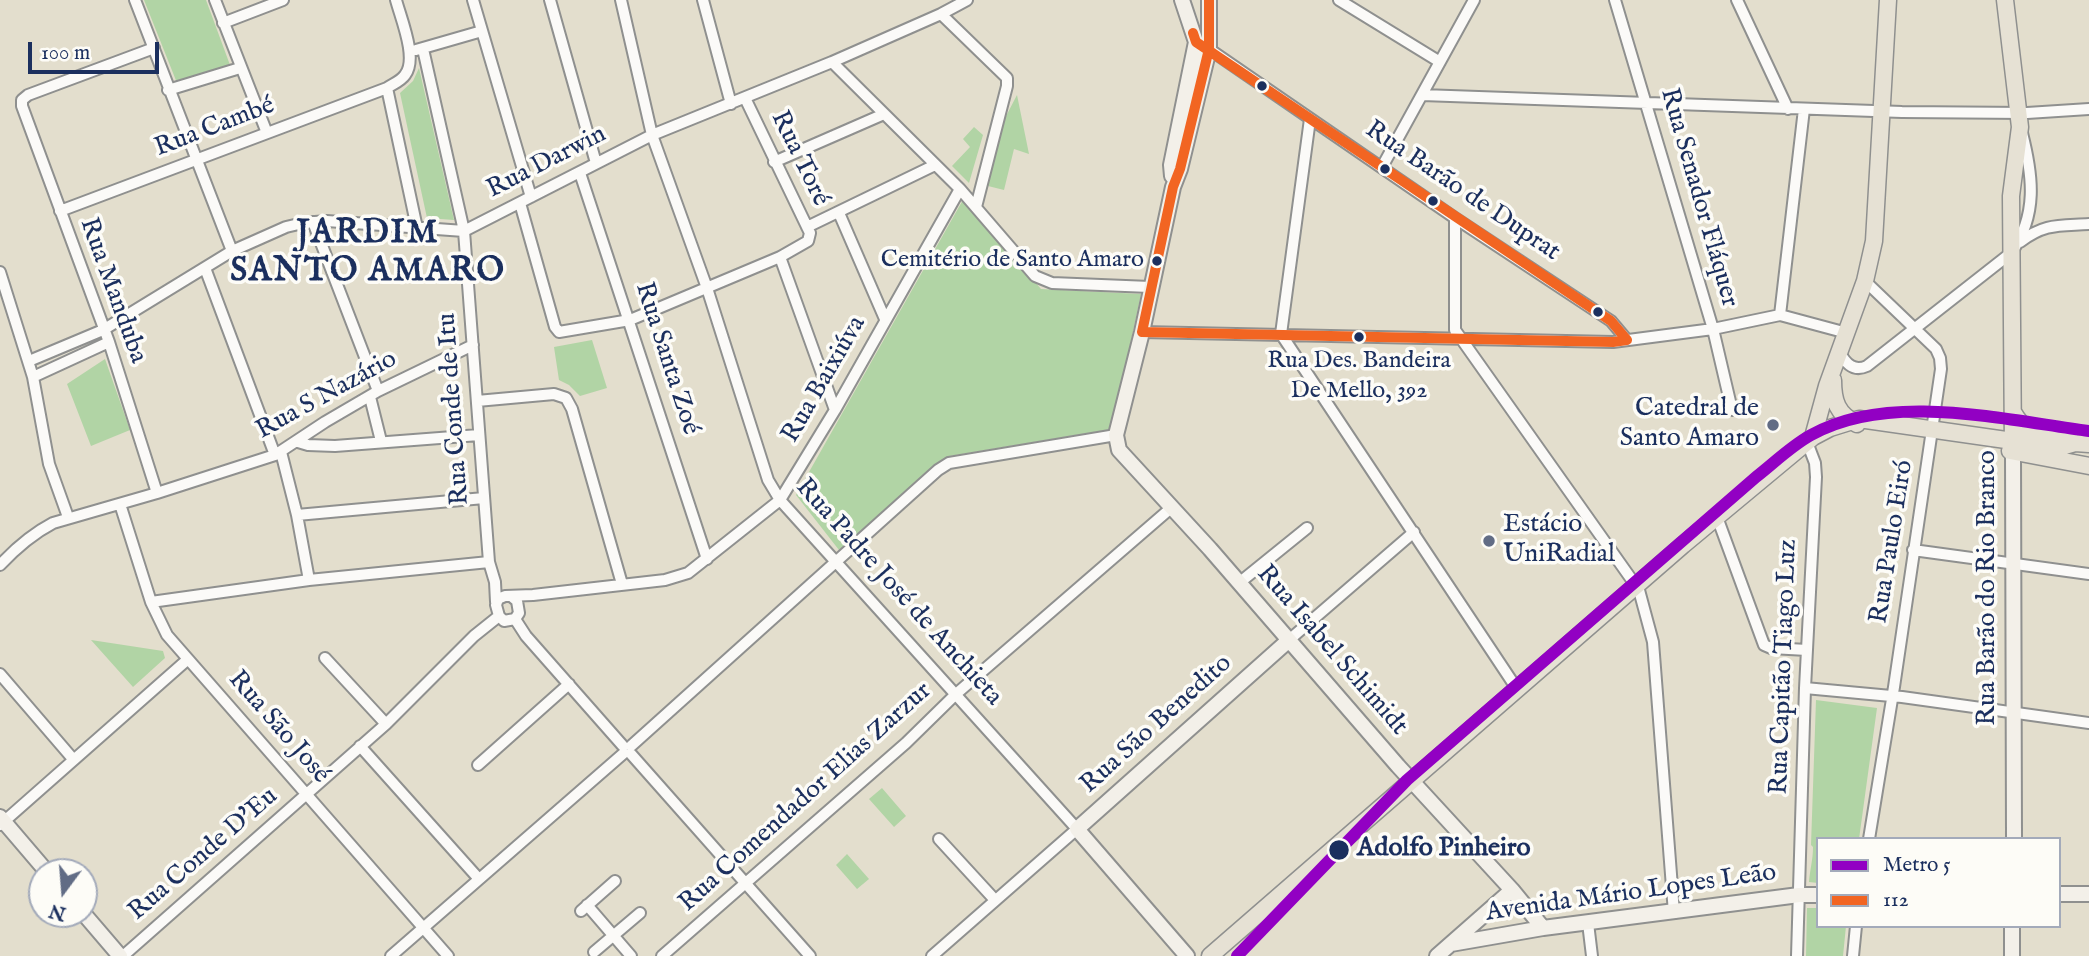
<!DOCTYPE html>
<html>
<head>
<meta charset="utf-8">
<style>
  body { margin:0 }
  #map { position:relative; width:2089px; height:956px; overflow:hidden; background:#e3decd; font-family:"IM FELL English",serif }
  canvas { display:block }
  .legend { position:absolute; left:1816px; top:837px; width:245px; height:91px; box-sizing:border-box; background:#fdfcf7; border:2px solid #a3aaba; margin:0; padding:9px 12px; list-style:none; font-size:21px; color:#1b2f5e }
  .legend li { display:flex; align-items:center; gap:14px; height:35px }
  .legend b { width:35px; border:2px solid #a3aaba }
  .north { position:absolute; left:28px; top:858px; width:70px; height:70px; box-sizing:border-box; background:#fdfcf7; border:2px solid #a3aaba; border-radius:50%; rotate:196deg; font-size:19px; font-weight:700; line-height:28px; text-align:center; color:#1b2f5e }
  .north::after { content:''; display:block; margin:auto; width:24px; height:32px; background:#616c85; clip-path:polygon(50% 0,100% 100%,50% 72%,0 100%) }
  .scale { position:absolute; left:28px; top:42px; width:131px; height:32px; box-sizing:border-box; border:4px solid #1b2f5e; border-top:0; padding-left:9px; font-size:21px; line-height:24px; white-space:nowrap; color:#1b2f5e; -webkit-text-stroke:5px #fdfcf7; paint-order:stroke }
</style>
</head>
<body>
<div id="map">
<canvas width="2089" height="956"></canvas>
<ul class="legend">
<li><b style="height:9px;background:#9200c3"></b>Metro 5</li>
<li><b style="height:9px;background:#f26522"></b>112</li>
</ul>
<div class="north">N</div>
<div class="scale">100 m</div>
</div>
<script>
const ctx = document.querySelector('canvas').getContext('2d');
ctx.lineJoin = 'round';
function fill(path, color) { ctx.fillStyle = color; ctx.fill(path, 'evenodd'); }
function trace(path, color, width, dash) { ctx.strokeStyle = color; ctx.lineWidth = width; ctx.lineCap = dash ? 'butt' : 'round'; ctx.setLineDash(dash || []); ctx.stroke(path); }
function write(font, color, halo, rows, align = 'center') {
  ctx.font = font + ' "IM FELL English",serif'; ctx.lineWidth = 7; ctx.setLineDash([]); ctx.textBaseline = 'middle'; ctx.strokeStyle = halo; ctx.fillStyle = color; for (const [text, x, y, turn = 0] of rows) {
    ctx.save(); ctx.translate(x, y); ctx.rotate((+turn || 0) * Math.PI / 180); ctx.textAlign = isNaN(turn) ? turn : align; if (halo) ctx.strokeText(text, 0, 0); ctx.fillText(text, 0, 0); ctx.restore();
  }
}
const green = new Path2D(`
  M144,0H206L230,65L228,68L177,83Z
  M419,68L454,220L427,218L400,93L413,81Z
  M1017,95L1029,154L1014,149L1004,190L988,186L1004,120Z
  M974,127L983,135L969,183L952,166L970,147L963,139Z
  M964,198L1041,289L1141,294L1112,429L950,456L897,505L839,550L796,495Z
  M592,340L607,388L580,396L569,385L559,380L554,347Z
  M105,359L130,430L91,446L67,384Z
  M91,640L163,651L165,658L133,687Z
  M1816,700L1877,708L1859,839H1818V883L1809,882C1810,869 1813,860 1813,847L1811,845Z
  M882,788L906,816L894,827L869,799Z
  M847,854L869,879L857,889L836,865Z
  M1807,908H1818V926H1846L1843,956H1806Z`);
const street = new Path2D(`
  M135,0L232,251
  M215,0L267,133
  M473,0L531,197
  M550,0L596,163
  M621,0L652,135L707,288L768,480L780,500L1077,829L932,956
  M703,0L731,104
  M1339,0L1440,62
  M1615,0L1713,329L1732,410
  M1737,0L1788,109
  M941,14L1007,78V86L976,207
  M223,23L283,0
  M154,48L28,95L22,100V106L109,342L157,493
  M423,49L464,231L489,562L495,582L496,602
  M1209,49L1455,218L1611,321L1627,340
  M416,50L482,31
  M832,62L960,189L1035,276L1052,283L1150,287
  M387,88L417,228
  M168,90L240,68
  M1422,95L1902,112L2027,113L2089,109
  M1310,119L1281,334L1517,689
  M774,162L884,114
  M1382,167L1474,0
  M580,173L707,559
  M520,203L555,327L559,332L630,320L780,257L808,241L810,233L745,98
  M60,211L387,88C393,84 401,81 405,75C418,59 401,19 396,0
  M839,213L885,319
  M1455,218V330L1639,590L1653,642L1674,913
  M313,222L378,391
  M807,227L935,165
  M2020,242C2045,223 2059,226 2089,224
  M780,257L835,410
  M205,268L275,455
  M0,272L33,377L49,464L68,517
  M1865,281L1936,349L1940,358L1941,369L1894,687L1869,839
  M1780,315L1804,109
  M1142,332L1613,342L1713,329L1780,315L1847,333
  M1840,353C1846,364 1854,372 1867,366L2011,253C2038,215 2033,176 2022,133
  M29,361L103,330L232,251L286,227L303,223L327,221L464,231L652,135L832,62L941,14L967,0
  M33,377L109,342
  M370,397L381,441
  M477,401L554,394L566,398L572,409L622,584
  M298,442L308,445L335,446L479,435
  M281,452L297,515L309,580
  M120,504L151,602L167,635L448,956
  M297,515L484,498
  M1717,517L1764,645L1771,648L1807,650
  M1913,550L2089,574
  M0,565C16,548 32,534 53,523L157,493L275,455L325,422L378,391L473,345
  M1239,583L1307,528
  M511,596L517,601L519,613L515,619L504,621L499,616L496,605L498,599L505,596L533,595L665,580L688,573L780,500L835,410L960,189
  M151,602L309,580L489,562
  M515,619L526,636L623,746
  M1289,640L1414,532
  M325,658L386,724
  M0,674L73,759
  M1805,688L1902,697L2089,723
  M360,746L479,879
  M631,746L938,470L949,463L1116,435
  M631,754L810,956
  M478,765L569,684
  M0,825L187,660
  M939,839L995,900
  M587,905L631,956
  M581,911L615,881
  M1588,923L1592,956
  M594,952L640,913
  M123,956L386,724L474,636L499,616
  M391,956L624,753
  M662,956L906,743L956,694L1171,508
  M1797,956L1805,688L1816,477L1815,463L1807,442
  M1853,956L1856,926`);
const secondary = new Path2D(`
  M1209,0V49L1180,169L1173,187L1142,332L1116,435L1119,450L1210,549L1398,766L1512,890L1543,928
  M1172,176L1171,165L1196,42L1182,0
  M2013,452L2014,839
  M0,817L47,872
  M2059,894H2089
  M84,914L120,956
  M1451,944L1543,928L1799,895H1818
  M1187,956L1077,829L1289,640
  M1437,956L1512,890
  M2012,956V926`);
const primary = new Path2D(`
  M2005,0L2020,127L2011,196L2013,451
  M1833,380C1833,401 1837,414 1857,424
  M2013,412C2032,445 2046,427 2075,443
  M1813,437L1827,386L1865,281L1874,241L1888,0
  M2010,451L2089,466
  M1210,956L1683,545L1813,437L1830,428L1859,419L2027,443L2061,447L2075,443L2089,444`);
const bus1 = new Path2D(`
  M1209,0V49L1180,169L1173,187L1142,332L1613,342L1627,340
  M1193,33L1196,42L1611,321L1627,340`);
const metro1 = new Path2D(`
  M1237,956L1407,780L1756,477C1774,463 1791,446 1811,435C1889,391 2005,420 2089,431`);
const markers = [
  [1262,86,6,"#1b2f5e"],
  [1385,169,6,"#1b2f5e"],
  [1433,201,6,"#1b2f5e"],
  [1157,261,6,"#1b2f5e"],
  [1598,312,6,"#1b2f5e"],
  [1359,337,6,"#1b2f5e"],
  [1773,425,7,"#616c85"],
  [1489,541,7,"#616c85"],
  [1339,850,11,"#1b2f5e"]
];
const busNames = [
  ["Cemitério de Santo Amaro",1144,261],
  ["Rua Des. Bandeira",1359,362,"center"],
  ["De Mello, 392",1359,392,"center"]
];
const streetNames = [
  ["Rua Cambé",215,128,-21],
  ["Rua Toré",799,159,64],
  ["Rua Darwin",547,163,-27],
  ["Rua Barão de Duprat",1462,192,34],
  ["Rua Senador Fláquer",1698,198,74],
  ["Rua Manduba",112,291,70],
  ["Rua Santa Zoé",666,359,72],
  ["Rua Baixiúva",825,380,-60],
  ["Rua S Nazário",327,396,-29],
  ["Rua Conde de Itu",455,409,-94],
  ["Rua Paulo Eiró",1893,542,-81],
  ["Rua Barão do Rio Branco",1989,588,-90],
  ["Rua Padre José de Anchieta",898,593,48],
  ["Rua Isabel Schimidt",1331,651,49],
  ["Rua Capitão Tiago Luz",1785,667,-88],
  ["Rua São Benedito",1157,725,-42],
  ["Rua São José",278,728,49],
  ["Rua Comendador Elias Zarzur",806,798,-42],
  ["Rua Conde D'Eu",204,855,-41],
  ["Avenida Mário Lopes Leão",1631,894,-8]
];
const poiNames = [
  ["Catedral de",1759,410],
  ["Santo Amaro",1759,440],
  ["Estácio",1503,526,"left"],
  ["UniRadial",1503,556,"left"]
];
const stopNames = [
  ["Adolfo Pinheiro",1357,850]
];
const districtNames = [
  ["JARDIM",368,235],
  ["SANTO AMARO",368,273]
];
fill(green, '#b1d4a5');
trace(street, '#8f908f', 14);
trace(secondary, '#8f908f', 18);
trace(primary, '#8f908f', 19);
trace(street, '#fbfaf8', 10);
trace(secondary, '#f3f0e9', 14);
trace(primary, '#e6e1d4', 16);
trace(bus1, '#f26522', 10);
trace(metro1, '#9200c3', 12);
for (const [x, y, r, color] of markers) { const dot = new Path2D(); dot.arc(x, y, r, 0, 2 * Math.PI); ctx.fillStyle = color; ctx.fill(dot); trace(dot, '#fdfcf7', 2.5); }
write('24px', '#1b2f5e', '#fdfcf7', busNames, 'right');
write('26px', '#1b2f5e', '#fdfcf7', streetNames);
write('26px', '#1b2f5e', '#fdfcf7', poiNames, 'right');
write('bold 26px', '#1b2f5e', '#fdfcf7', stopNames, 'left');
ctx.letterSpacing = '2px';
write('bold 33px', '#1b2f5e', '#fdfcf7', districtNames);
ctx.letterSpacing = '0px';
</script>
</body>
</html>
